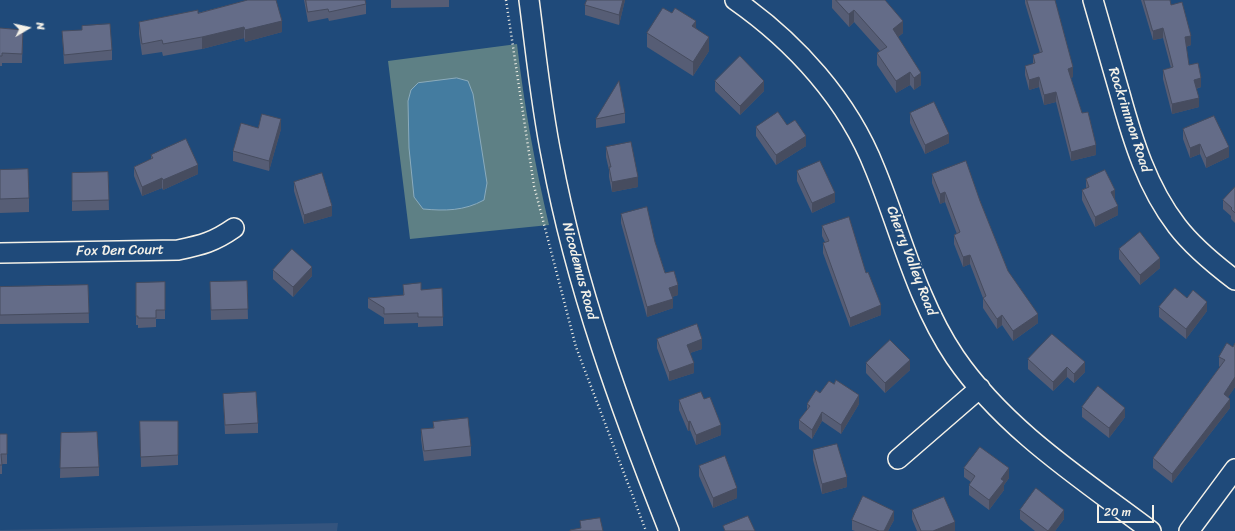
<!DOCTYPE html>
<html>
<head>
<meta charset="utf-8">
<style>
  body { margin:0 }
  #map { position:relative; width:1235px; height:531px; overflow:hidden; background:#1f4a7a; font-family:Sriracha,sans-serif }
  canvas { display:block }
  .north { position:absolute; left:8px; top:8px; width:40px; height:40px; -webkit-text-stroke:3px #1f4a7a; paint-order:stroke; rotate:81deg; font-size:11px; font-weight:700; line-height:16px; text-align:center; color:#f4f1e8 }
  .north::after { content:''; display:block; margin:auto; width:14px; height:18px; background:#f4f1e8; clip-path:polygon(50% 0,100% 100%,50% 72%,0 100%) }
  .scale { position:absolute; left:1097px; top:505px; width:57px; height:18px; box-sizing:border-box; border:2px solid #f4f1e8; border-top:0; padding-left:5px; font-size:12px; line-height:14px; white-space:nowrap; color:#f4f1e8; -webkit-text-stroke:3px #1f4a7a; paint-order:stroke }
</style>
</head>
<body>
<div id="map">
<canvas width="1235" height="531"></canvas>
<div class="north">N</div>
<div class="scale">20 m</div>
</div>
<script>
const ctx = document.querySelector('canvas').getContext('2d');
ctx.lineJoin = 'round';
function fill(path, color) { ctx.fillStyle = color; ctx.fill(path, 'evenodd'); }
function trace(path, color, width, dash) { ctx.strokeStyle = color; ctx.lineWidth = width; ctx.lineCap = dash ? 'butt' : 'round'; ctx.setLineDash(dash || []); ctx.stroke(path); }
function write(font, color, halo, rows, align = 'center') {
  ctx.font = font + ' Sriracha,sans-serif'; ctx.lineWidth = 3.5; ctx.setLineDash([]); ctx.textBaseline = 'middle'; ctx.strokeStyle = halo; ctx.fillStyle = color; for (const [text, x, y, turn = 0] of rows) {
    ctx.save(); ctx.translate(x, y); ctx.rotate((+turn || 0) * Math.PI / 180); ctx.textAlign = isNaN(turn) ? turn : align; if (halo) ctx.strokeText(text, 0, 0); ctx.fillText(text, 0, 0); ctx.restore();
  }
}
const built = new Path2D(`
  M338,523L337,531H0V530Z`);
const green = new Path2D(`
  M517,44C524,105 535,165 549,225L410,239L388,61Z`);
const water = new Path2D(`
  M457,78L468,81L473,94L487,183L484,200C464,211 445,211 423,209L414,197L409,148L408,101L411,90L418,83Z`);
const path = new Path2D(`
  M506,0L534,186L576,347L646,531`);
const street = new Path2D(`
  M529,0C536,53 541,106 552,159C576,287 621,410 669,531
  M735,0C795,42 848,100 875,169C901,232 916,299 955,357C1005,430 1082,479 1151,531
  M1093,0C1102,31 1111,62 1120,94C1133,141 1147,187 1177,226C1193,247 1214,264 1235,280
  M0,253L178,250C202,245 214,242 234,228
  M898,459L980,388
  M1189,531L1235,469`);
const wall = new Path2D(`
  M304,0H365L366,4V14L329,21L328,18L308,22Z
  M391,0H449V7L391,8Z
  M625,0L619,25L585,15V5Z
  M832,0H885L903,33L898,37L921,85L914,90L910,85L896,93L877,65V53L880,51L854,22L849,27L832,8Z
  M1025,0H1055L1073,77L1070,78L1096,155L1071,161L1056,102L1044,105L1039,87L1029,90L1025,75V66L1033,64V55L1040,53L1025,3Z
  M1141,0H1170L1171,5L1191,45L1186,47L1189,65L1201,87L1196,89L1199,107L1172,114L1163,79V70L1171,68L1163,38L1153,40Z
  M198,13L282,32L245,42L244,38L202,49L163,56L162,52L142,55L139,34V22Z
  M0,28L23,30L22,63H2V66H0Z
  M696,28L709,51L693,76L647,47V33Z
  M62,31L112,50V60L64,64Z
  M715,81L764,91L740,115L715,91Z
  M625,113V123L596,128V119Z
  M910,113L949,143L925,154L910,123Z
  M787,125L806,146L776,165L756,136V127Z
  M258,128L281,129L269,171L233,161V151Z
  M1183,129L1229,157L1206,168L1200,154L1190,158L1183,139Z
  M606,147L638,187L612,192L609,177V170L606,157Z
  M151,155L198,174L163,190L162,188L142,196L134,176V167L151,159Z
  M0,170L29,198V212L0,213Z
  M797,171L835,202L812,213L797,181Z
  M108,172L109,210L72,211V173Z
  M932,174L980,201L1008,271L1038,323L1013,341L1002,325L997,329L983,308V298L970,264L963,267L954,244V235L957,234L945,202L940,204L932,183Z
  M1086,179L1115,199L1118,215L1095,227L1082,200V190L1086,188Z
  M294,182L332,216L304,224L294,191Z
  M1235,187V223L1231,219V216L1223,209V200Z
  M621,214L655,242L665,273L678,295L672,297L673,308L647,317L621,223Z
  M822,226L866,273L881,315L850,327L823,253V243L825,242L822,236Z
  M1119,249L1160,268L1140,285L1119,259Z
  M273,270L312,276L293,297L273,279Z
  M247,281L248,319L211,320L210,282Z
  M165,282V319H156V327L138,328V325H136V283Z
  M88,285L89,323L0,324V287Z
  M403,285L421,290L443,317V326L418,327V323L384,324V318L368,308V298L403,295Z
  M1187,298L1207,311L1186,339L1159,317V307Z
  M657,339L702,349L690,353L694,373L669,381L657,348Z
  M1235,343V387L1228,397L1230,408L1172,483L1153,468V458L1220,367L1219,366V357L1233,347Z
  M1028,359L1085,372L1074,383L1067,377L1053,391L1028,369Z
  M866,363L910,370L885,393L866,373Z
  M820,393L859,404L841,434L822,421L812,439L799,429V420L807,410V404Z
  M223,394L258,423V433L225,434Z
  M704,399L721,435L696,445L690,430L688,431L679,410V400Z
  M1082,407L1125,417L1109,438L1082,417Z
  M140,421H178V465L141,467Z
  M433,422L471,446V456L424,461L421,439V429L433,428Z
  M61,433L99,467V476L60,478Z
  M0,434L7,454V464H2V474H0Z
  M813,450L847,487L822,494L813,460Z
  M699,466L737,498L713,508L699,476Z
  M964,468L1009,478L1004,485V490L989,510L969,495V485L971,482L964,477Z
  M912,510L955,531H917L912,519Z
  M1020,510L1064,519L1055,531H1035L1020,519Z
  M852,520H894L888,531H855L852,530Z`);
const shadedWall = new Path2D(`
  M623,0H625L619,25V15Z
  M854,10V22L849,27V14Z
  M282,21V32L245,42V30Z
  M696,21V35L692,26Z
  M903,21V33L893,41V29Z
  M244,27V38L202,49V37Z
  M1163,28V38L1153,40V31Z
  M1191,36V45L1185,47V37Z
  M709,37V51L693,76V62Z
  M1073,67V77L1068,79V69Z
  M910,72V85L896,93V81Z
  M921,73V85L914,90V78Z
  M1039,77V87L1029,90V80Z
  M1201,78V87L1194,89V80Z
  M764,81V91L740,115V106Z
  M1056,92V102L1044,105V95Z
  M1199,98V107L1172,114V104Z
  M281,119V129L269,171V161Z
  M949,134V143L925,154V145Z
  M806,136V146L776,165V155Z
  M1200,144V154L1190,158V148Z
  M1096,145V155L1071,161V152Z
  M1229,147V157L1206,168V158Z
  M198,165V174L163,190V180Z
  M638,177V187L612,192V182Z
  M162,178V188L142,196V187Z
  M1115,190V200L1111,192Z
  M945,192V202L940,204V194Z
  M835,193V202L812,213V203Z
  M332,206V216L304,224V215Z
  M1118,206V215L1095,227V217Z
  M970,255V264L963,267V257Z
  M1160,258V268L1140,285V275Z
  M312,267V276L293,297V287Z
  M678,285V295L669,298V288Z
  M673,299V308L647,317V307Z
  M1207,302V311L1186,339V329Z
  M881,305V315L850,327V318Z
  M1038,314V323L1013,341V331Z
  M1002,315V325L997,329V319Z
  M702,339V349L687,354V345Z
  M910,360V370L885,393V383Z
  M1085,362V372L1074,383V374Z
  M694,363V373L669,381V372Z
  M1067,367V377L1053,391V382Z
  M1235,377V387L1224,403V394Z
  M859,395V404L841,434V425Z
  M1230,399V408L1172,483V474Z
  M1125,408V417L1109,438V428Z
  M822,412V421L812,439V430Z
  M690,421V430L688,431V422Z
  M721,425V435L696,445V435Z
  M1009,468V478L1004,485V490L989,510V500L1001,479Z
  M847,477V487L822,494V484Z
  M737,488V498L713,508V498Z
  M1064,510V519L1055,531H1048Z
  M894,511V520L888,531H884Z
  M955,522V531H933Z`);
const building = new Path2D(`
  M248,0H276L282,21L245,30L244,27L202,37L163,44L162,40L142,44L139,22L198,10V13Z
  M306,0H365L366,4L329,12L328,9L308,12Z
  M587,0H623L619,15L585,5Z
  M836,0H885L903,21L893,29L921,73L914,78L910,72L896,81L877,53L887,47L854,10L849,14Z
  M1027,0H1055L1073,67L1068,69L1082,113L1088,112L1096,145L1071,152L1056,92L1044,95L1039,77L1029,80L1025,66L1035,63L1033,55L1042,52Z
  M1144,0H1170L1171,5L1182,2L1191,36L1185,37L1189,65L1198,63L1201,78L1194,80L1199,98L1172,104L1163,70L1173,67L1163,28L1153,31Z
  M663,8L672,13L675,8L696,21L692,26L709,37L693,62L647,33Z
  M110,24L112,50L64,55L62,31L82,30V26Z
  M0,28L23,30L22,54L2,53V56H0Z
  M740,56L764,81L740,106L715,81Z
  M619,81L625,113L596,119Z
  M934,102L949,134L925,145L910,113Z
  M778,112L787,125L795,120L806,136L776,155L756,127Z
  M262,114L281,119L269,161L233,151L241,123L258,128Z
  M1214,116L1229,147L1206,158L1200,144L1190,148L1183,129Z
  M186,139L198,165L163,180L162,178L142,187L134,167L153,158L151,155Z
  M631,142L638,177L612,182L609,167H611L606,147Z
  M820,161L835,193L812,203L797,171Z
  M966,161L980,201L1008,271L1038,314L1013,331L1002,315L997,319L983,298L986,296L970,255L963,257L954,235L960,232L945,192L940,194L932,174Z
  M28,169L29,198L0,199V170Z
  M1105,170L1115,190L1111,192L1118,206L1095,217L1082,190L1089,187L1086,179Z
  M108,172L109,200L72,201V173Z
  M322,173L332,206L304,215L294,182Z
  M1235,187V213L1231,209L1232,208L1223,200Z
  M647,207L655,242L665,273L674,271L678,285L669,288L673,299L647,307L621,214Z
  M849,217L866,273L868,272L881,305L850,318L823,243L829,241L822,226Z
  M1140,232L1160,258L1140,275L1119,249Z
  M292,249L312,267L293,287L273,270Z
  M247,281L248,309L211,310L210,282Z
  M165,282V310H156V318H138V316H136V283Z
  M421,283V290L442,288L443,317H418V313L384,314V308L368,298L404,295L403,285Z
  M88,285L89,313L0,315V287Z
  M1175,288L1187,298L1193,290L1207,302L1186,329L1159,307Z
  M697,324L702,339L687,345L694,363L669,372L657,339Z
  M1052,334L1085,362L1074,374L1067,367L1053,382L1028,359Z
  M890,340L910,360L885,383L866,363Z
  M1227,343L1233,347L1235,343V377L1224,394L1230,399L1172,474L1153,458L1225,360L1219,357Z
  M836,380L859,395L841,425L822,412L812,430L799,420L810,406L807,404L816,390L820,393L829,381L834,384Z
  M1098,386L1125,408L1109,428L1082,407Z
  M256,392L258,423L225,425L223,394Z
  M701,392L704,399L710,397L721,425L696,435L690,421L688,422L679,400Z
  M468,418L471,446L424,451L421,429L434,428L433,422Z
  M140,421H178V455L141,457Z
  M97,432L99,467L60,468L61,433Z
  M0,434H7V454H1L2,465H0Z
  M837,444L847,477L822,484L813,450Z
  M980,447L1009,468L1001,479L1004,481L989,500L969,485L975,476L964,468Z
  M725,456L737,488L713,498L699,466Z
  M1036,488L1064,510L1048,531L1020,510Z
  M863,496L894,511L884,531H879L852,520Z
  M944,497L955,522L933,531H921L912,510Z
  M748,516L755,531H725L723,526Z
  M600,518L603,531H570V530L581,528L580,521Z`);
const streetNames = [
  ["Rockrimmon Road",1129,120,72],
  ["Fox Den Court",120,251,-1],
  ["Cherry Valley Road",911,261,69],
  ["Nicodemus Road",579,271,75]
];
fill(built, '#34547e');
fill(green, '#5e8085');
fill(water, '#447ca0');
trace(water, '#8aabbd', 1);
trace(street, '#f4f1e8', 22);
trace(path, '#f4f1e8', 2.5, [1, 3]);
trace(street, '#1f4a7a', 19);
fill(wall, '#565d75');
fill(shadedWall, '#464c5f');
fill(building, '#646c88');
trace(building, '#464c5f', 1);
write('14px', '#f4f1e8', '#1f4a7a', streetNames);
</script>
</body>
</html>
